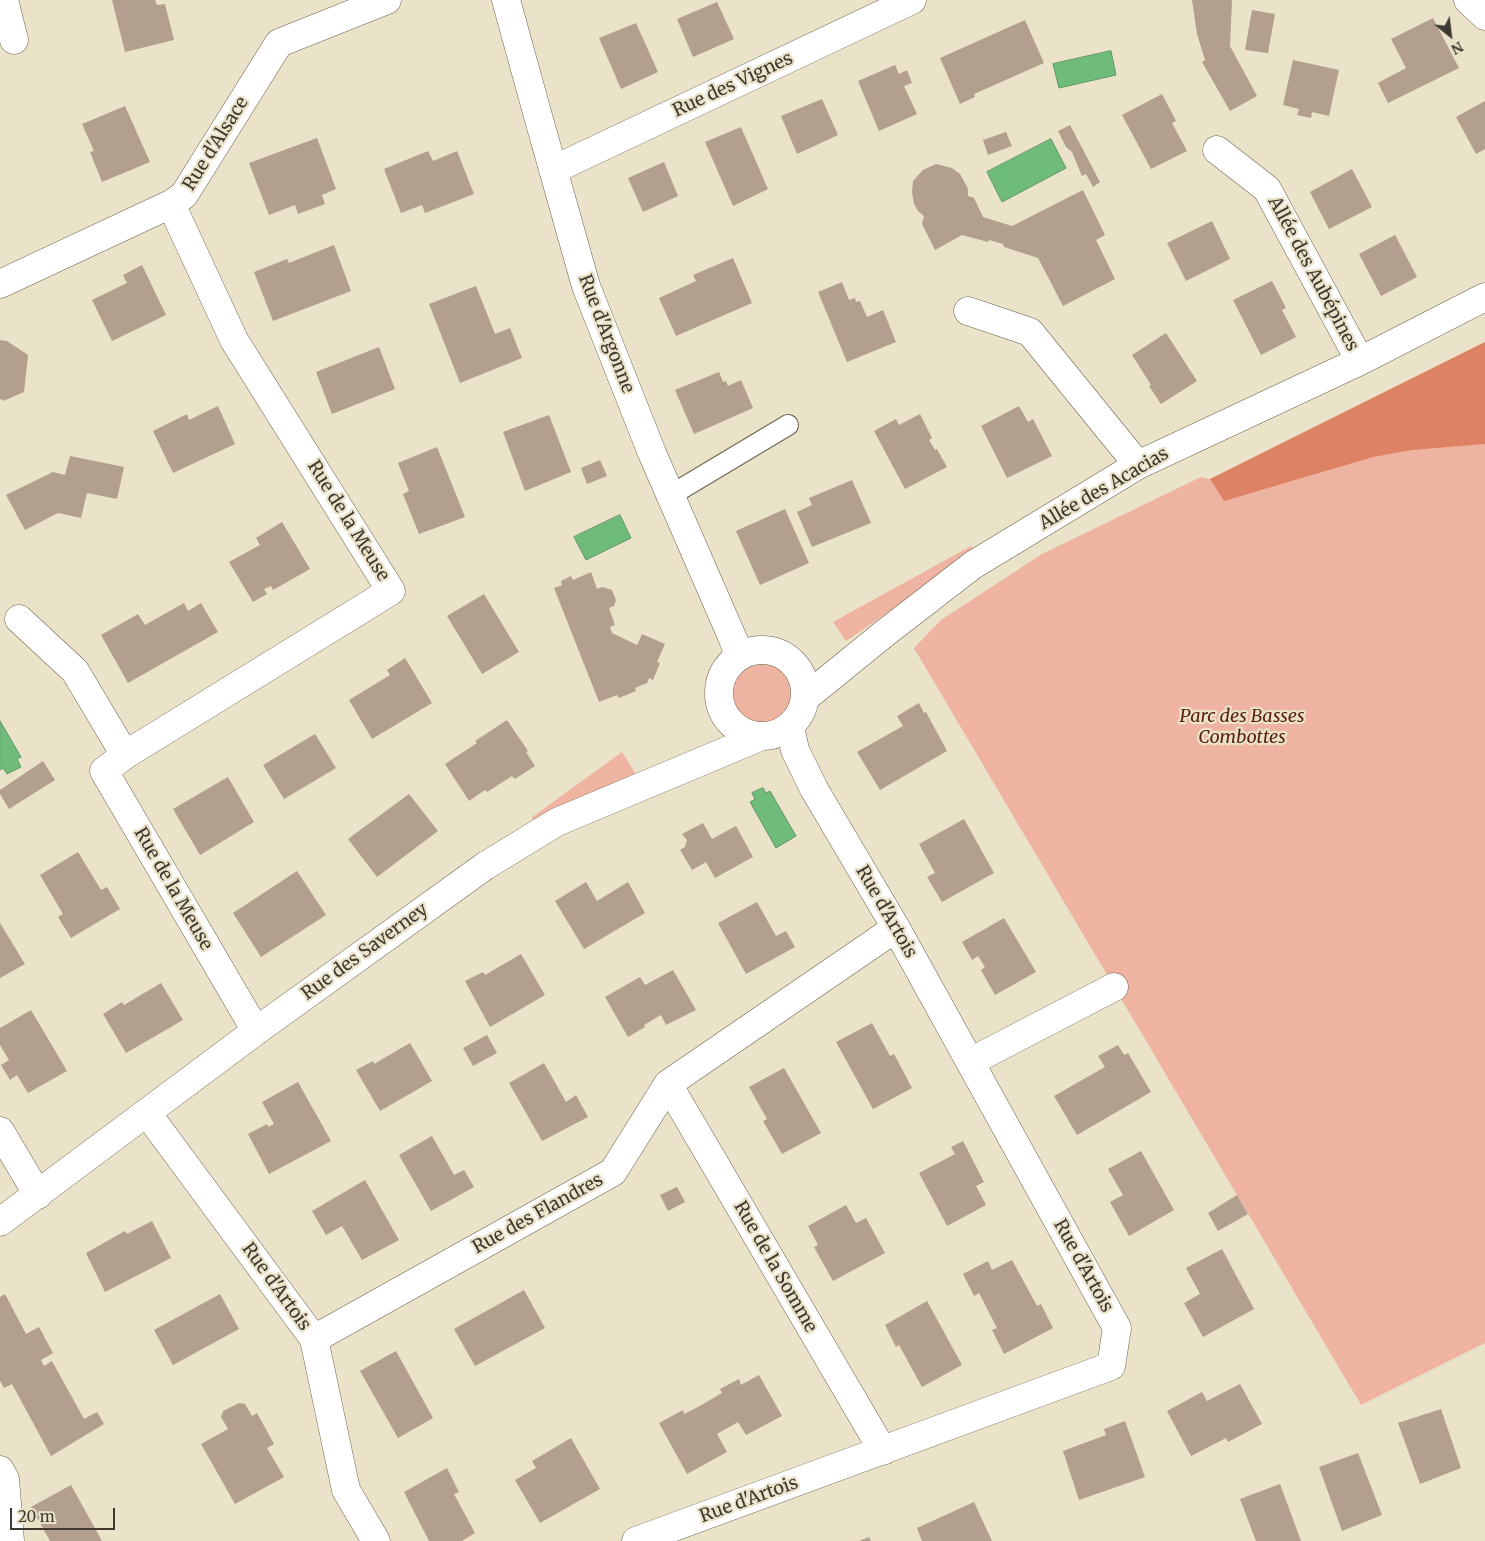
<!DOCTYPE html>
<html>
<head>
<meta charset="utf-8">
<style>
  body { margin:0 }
  #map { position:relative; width:1485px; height:1541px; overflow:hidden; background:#eae2c9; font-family:Merriweather,serif }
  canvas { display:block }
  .north { position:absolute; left:1425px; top:10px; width:50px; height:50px; -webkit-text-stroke:4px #eae2c9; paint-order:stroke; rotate:151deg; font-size:14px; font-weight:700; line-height:20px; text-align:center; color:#3d3930 }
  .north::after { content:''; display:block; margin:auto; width:18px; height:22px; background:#3d3930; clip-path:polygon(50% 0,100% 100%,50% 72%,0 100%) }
  .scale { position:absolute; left:10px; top:1508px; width:105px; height:22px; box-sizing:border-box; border:2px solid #3d3930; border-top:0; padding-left:6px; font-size:15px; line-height:18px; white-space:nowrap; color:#3d3930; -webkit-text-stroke:4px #eae2c9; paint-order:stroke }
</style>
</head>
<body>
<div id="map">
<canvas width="1485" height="1541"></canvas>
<div class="north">N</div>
<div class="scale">20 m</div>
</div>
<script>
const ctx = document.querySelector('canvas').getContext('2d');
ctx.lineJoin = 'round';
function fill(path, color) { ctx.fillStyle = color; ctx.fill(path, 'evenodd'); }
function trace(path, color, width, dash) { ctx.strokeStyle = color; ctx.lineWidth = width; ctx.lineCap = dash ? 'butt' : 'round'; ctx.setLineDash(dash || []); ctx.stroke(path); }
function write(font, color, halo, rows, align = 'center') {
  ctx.font = font + ' Merriweather,serif'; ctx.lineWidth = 4.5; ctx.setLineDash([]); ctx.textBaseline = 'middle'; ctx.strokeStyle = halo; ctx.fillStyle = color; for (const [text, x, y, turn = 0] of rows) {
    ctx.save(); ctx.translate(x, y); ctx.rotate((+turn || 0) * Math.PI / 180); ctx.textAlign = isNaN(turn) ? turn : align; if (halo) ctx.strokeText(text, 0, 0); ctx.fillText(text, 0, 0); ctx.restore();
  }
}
const green = new Path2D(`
  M1485,342V1343L1361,1405L914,648L941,620L1042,554L1201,477L1210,479L1216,476Z
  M971,546L975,551C931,580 890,612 846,641L833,622Z
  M731 696a32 32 0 1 1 64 0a32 32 0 1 1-64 0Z
  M622,752L637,776L537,823L531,818Z`);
const forest = new Path2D(`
  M1485,342V444L1412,450L1373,457L1224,501L1210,479Z`);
const water = new Path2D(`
  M1111,51L1116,75L1059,88L1053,64Z
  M1051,139L1066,168L1002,202L987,172Z
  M620,515L631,538L586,560L574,537Z
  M0,721L21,757L17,759L21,767L7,774L3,768L0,770Z
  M763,788L766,793L770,791L796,836L776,848L750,802L755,799L752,793Z`);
const building = new Path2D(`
  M112,0H155L157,5L165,4L174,40L125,52Z
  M1192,0H1232L1230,46L1257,96L1230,111L1202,62L1205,60L1197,34Z
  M717,2L734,39L693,57L677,19Z
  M1252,10L1275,14L1268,53L1245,50Z
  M1433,18L1459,68L1388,103L1378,83L1406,68L1391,39Z
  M1025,20L1044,63L974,94L975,97L960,104L940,58Z
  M636,23L658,72L621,89L599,38Z
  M1293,60L1339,70L1329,116L1312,112L1311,118L1297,115L1299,109L1283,105Z
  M895,65L899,74L907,70L912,83L904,86L917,114L879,131L858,81Z
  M1162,94L1176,121L1172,123L1187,151L1151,169L1122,115Z
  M822,99L838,135L797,154L781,116Z
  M1485,101V149L1476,154L1456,117Z
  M125,106L150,162L102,182L90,152L94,151L82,124Z
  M1070,125L1100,182L1093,187L1086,174L1082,176L1072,152L1066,147L1058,131Z
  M741,127L768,189L733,206L705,142Z
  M1006,132L1012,146L988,155L983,140Z
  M317,138L336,189L322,195L325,204L298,214L295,205L269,215L249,163Z
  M428,151L433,161L457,151L474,194L425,213L422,205L401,213L384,169Z
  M664,162L678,196L643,212L628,178Z
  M936,164L952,168L960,174L964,181L968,189V196L974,198L983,217L1012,226L1083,190L1105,235L1096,240L1115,279L1063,306L1038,258L1004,247L1003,244L989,240L988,242L962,235L935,250L922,224L924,216L918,211L914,204L912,192L913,181L923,170Z
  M1352,169L1372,207L1329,229L1310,192Z
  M1212,221L1230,259L1186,281L1167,243Z
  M1395,235L1417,277L1381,296L1359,254Z
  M334,245L351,291L273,321L254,272L287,259L289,263Z
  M733,258L752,303L676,336L659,298L696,281L693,275Z
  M142,265L166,315L112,341L92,300L127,283L123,275Z
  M1272,281L1286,308L1282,310L1296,337L1261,355L1233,300Z
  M842,282L849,300L855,298L856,302L860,301L867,317L883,310L896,342L847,362L818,292Z
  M476,286L495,334L510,328L522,358L460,383L429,304Z
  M1166,333L1197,381L1161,404L1149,386L1151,385L1132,355Z
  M0,340L7,341L28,355L24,392L3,401L2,399L0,400Z
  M379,347L395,389L332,414L316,372Z
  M719,372L723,382L726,381L728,386L741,380L753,408L694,434L675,390Z
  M218,406L235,444L173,473L153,431L187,414L189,420Z
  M1019,406L1028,422L1033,419L1052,456L1007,478L981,426Z
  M920,414L932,438L929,440L935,450L937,449L947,467L905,489L874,431L896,419L899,425Z
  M549,415L571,472L525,491L503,432Z
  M437,447L465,517L419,534L403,494L409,491L398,463Z
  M70,456L124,467L117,499L87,493L81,518L58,513L25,530L6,495L53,472L65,475Z
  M600,460L607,476L587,484L581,468Z
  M852,480L871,523L812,547L797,512L812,505L809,498Z
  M785,509L809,563L760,585L736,531Z
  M282,522L310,569L273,590L271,586L264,589L267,594L253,602L229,562L260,545L256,538Z
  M591,572L597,589L602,587L612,590L616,600L614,606L609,608L615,625L610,627L612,633L637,645L642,634L665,644L657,662L660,663L653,680L649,678L647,683L635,688L636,691L619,698L617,695L599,702L554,588L562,585L561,581L571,576L573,580Z
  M484,594L519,652L482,674L447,616Z
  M184,603L188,611L201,603L218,632L128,683L101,635L138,614L145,625Z
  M405,658L432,703L372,739L349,700L390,675L387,670Z
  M919,703L924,713L926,712L947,751L880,790L857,752L903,726L897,716Z
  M507,720L528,751L526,752L535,766L515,779L512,776L487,792L485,790L469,801L445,764L477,743L475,741Z
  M315,734L336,768L284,799L263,765Z
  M43,761L55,780L9,809L0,794V790Z
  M228,777L254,822L200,855L173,809Z
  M409,794L438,831L377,877L348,839Z
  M964,819L994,873L942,902L927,877L935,873L919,844Z
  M703,823L712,839L736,826L753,857L715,878L706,862L692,870L680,850L685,847L687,840L682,834Z
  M78,852L101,890L107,887L120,909L71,938L58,917L63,914L40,875Z
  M297,871L326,915L261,957L233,913Z
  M586,882L597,901L628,882L645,913L584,949L555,901Z
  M757,902L776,936L786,931L795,947L746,974L718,923Z
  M1004,918L1036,972L995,995L981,970L985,967L978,956L972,960L962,942Z
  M0,923L25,964L0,978Z
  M521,954L545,995L490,1027L465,981L483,972L485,975Z
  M673,970L696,1010L666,1025L661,1015L644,1025L645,1027L628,1037L605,997L640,977L645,985Z
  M161,983L183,1020L126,1053L103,1014L122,1002L124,1005Z
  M31,1010L67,1071L28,1093L17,1075L10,1080L1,1065L9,1060L0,1045V1028Z
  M872,1023L890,1056L894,1054L912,1088L873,1109L836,1042Z
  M487,1035L497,1053L473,1066L463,1048Z
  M410,1043L432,1081L380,1111L356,1070L373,1061L374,1064Z
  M1118,1045L1124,1055L1128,1053L1151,1092L1077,1135L1054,1096L1105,1067L1098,1056Z
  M544,1063L566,1102L576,1095L588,1117L542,1141L509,1083Z
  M784,1068L821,1133L782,1154L763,1121L767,1119L749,1087Z
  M298,1082L331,1141L269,1174L248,1134L267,1124L268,1127L274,1124L262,1102Z
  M432,1136L454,1175L464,1170L474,1187L431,1211L399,1155Z
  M963,1141L984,1182L976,1186L986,1205L947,1226L919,1173L955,1154L951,1147Z
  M1141,1151L1174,1210L1129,1236L1110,1202L1123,1195L1108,1169Z
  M365,1180L399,1240L362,1260L342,1226L326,1235L312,1211Z
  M677,1187L685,1202L668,1211L660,1195Z
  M1237,1195L1248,1214L1218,1231L1208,1213Z
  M846,1205L856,1223L866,1218L885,1253L833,1281L814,1247L818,1245L808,1226Z
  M152,1221L171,1258L105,1292L86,1253L125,1231L127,1234Z
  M1222,1249L1254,1309L1203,1337L1184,1303L1200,1294L1186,1268Z
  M1012,1260L1037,1306L1041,1304L1053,1328L1004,1354L992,1330L997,1328L979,1293L974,1296L963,1274L988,1261L992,1270Z
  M524,1290L545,1328L475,1366L454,1329Z
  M5,1294L26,1334L39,1327L53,1353L41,1360L44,1366L52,1361L84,1419L97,1412L104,1424L51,1456L12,1384L4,1388L0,1381V1297Z
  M220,1294L239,1329L173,1365L154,1330Z
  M927,1301L962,1365L922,1387L899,1345L896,1347L885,1325Z
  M396,1351L433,1418L398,1438L360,1371Z
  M759,1375L782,1416L746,1435L738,1422L717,1434L727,1452L687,1474L659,1423L683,1410L684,1414L698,1407L722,1393L720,1389L739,1379L741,1385Z
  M1240,1384L1262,1424L1228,1442L1226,1438L1191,1456L1167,1411L1202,1392L1207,1401Z
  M239,1403L245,1404L252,1416L257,1413L274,1444L267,1448L284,1477L235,1504L201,1444L228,1429L221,1417L223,1411Z
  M1441,1409L1461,1468L1420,1484L1398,1423Z
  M1125,1421L1145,1477L1079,1500L1063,1451L1106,1435L1104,1429Z
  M571,1438L600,1489L540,1523L515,1480L536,1468L532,1461Z
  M1358,1453L1382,1515L1342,1531L1319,1467Z
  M447,1468L459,1492L454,1494L475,1533L462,1541H429L404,1492Z
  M1280,1484L1301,1541H1256L1240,1499Z
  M71,1485L87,1514L102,1541H50L31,1507Z
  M974,1502L992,1541H922L917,1528Z
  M869,1537L871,1541H859Z`);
const lane = new Path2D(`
  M671,495L788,425`);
const street = new Path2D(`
  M4,0L14,40
  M506,0L538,116L586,286L652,453L733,639L739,656
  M1468,0L1485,16
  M1217,150L1267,189L1360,361
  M553,170L912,0
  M171,204L234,340L391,591L125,755L104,771L256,1031
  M0,284L171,204L184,195L279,43L387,0
  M968,311L1030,332L1138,465
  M19,619L75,671L125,755
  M719 693a43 43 0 1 1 86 0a43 43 0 1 1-86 0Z
  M805,698L885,633L973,565L1138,465L1360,361L1485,297
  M970,1062L1114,987
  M668,1084L883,1451
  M147,1113L314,1339L346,1490L376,1541
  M0,1131L38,1195
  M0,1222L256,1031L485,866L557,822L762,736
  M314,1339L613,1172L668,1084L896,928
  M0,1470L5,1479L10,1541
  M636,1541L1111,1366L1117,1328L896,928L814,789L795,750L790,726`);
const streetNames = [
  ["Rue des Vignes",733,85,-25],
  ["Rue d'Alsace",216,144,-58],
  ["Allée des Aubépines",1313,274,62],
  ["Rue d'Argonne",606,334,69],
  ["Allée des Acacias",1104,489,-30],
  ["Rue de la Meuse",348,521,58],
  ["Rue de la Meuse",173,889,60],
  ["Rue d'Artois",886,912,60],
  ["Rue des Saverney",365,952,-36],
  ["Rue des Flandres",538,1214,-29],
  ["Rue d'Artois",1083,1266,61],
  ["Rue de la Somme",775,1267,60],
  ["Rue d'Artois",276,1287,54],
  ["Rue d'Artois",749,1500,-20]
];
const parkNames = [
  ["Parc des Basses",1242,717],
  ["Combottes",1242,738]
];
fill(green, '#efb4a1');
fill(forest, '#de8265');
fill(water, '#6fbc7a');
trace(water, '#609564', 1);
fill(building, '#b29f8d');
trace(lane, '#69634d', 22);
trace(street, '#69634d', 29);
trace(lane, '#fff', 20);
trace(street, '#fff', 28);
write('18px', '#3d3930', '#eae2c9', streetNames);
write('italic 18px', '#5c220e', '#eae2c9', parkNames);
</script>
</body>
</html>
